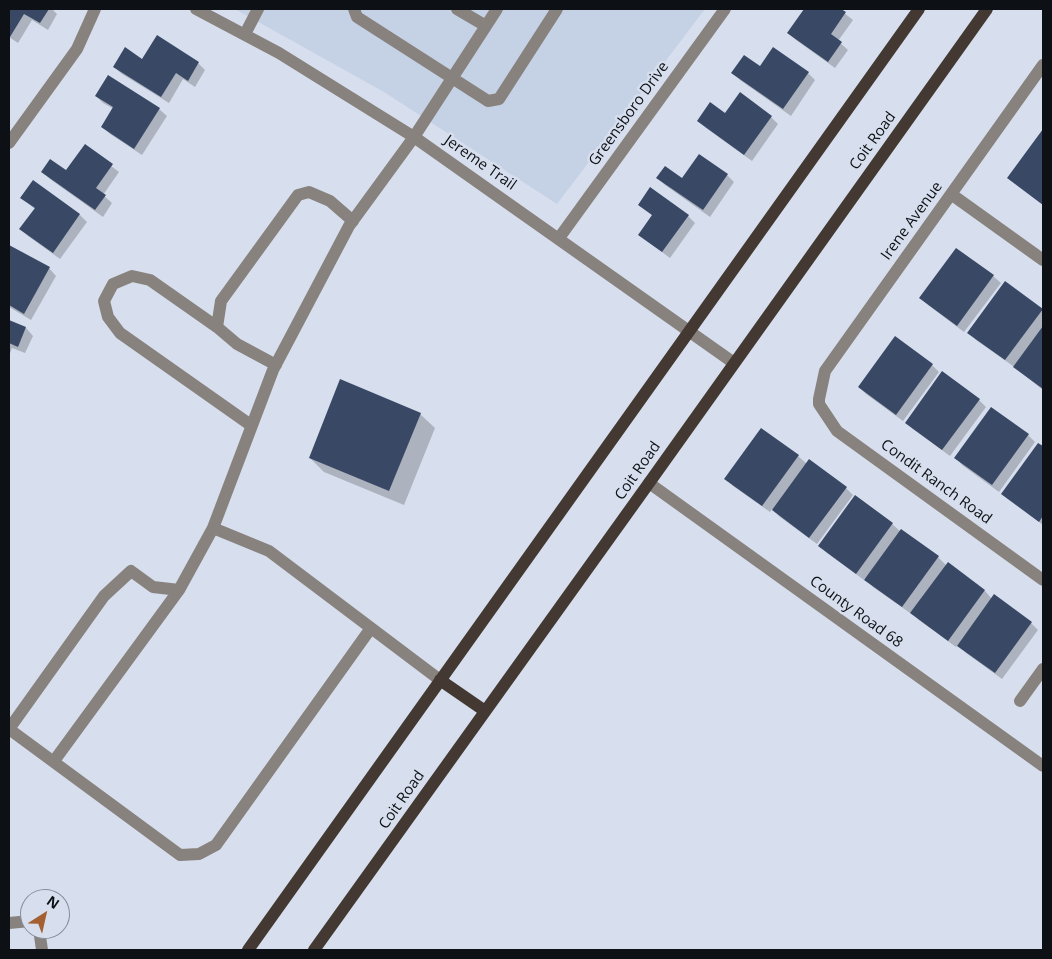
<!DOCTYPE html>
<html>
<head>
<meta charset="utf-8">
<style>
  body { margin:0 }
  #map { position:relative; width:1052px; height:959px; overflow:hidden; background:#d7dfee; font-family:"Open Sans",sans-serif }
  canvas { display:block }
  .frame { position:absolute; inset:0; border:10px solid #0d1014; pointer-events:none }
  .north { position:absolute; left:20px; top:889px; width:50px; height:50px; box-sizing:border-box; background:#d7dfee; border:1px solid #868c97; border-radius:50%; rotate:35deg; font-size:14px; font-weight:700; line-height:20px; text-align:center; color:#0d1014 }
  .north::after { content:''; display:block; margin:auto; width:18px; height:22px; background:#a46030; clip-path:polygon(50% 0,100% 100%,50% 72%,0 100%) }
</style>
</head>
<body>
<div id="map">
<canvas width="1052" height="959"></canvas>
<div class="frame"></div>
<div class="north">N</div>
</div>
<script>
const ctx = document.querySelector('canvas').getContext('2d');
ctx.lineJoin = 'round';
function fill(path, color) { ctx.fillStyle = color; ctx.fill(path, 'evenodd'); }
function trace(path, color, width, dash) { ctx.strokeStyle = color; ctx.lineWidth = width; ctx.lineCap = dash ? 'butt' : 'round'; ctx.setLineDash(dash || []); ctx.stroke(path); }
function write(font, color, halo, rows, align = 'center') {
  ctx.font = font + ' "Open Sans",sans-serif'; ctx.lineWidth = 5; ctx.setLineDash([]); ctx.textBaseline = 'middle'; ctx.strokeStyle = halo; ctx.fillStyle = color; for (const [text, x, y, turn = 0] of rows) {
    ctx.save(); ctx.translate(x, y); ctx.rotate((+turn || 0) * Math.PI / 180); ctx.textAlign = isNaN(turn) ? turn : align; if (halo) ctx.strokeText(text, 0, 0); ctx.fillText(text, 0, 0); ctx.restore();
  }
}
const built = new Path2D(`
  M235,9H705L557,204L384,92Z`);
const shadow = new Path2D(`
  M9,9H52L57,14L48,30L32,20L18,43L9,37Z
  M803,9H839L853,20L838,41L848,50L835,68L796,40L788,33L805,10Z
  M773,48L808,73L815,80L791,116L740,80L733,73L760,68Z
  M143,60L198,63L205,70L195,87L183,79L169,103L122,74L114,67Z
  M108,77L159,109L167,116L142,155L110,134L103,127L114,109L103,103L96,96Z
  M725,114L771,117L778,124L752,161L706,128L699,121Z
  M1043,131V205L1009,178Z
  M85,146L119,172L103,195L112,203L103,217L50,179L42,171L66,172Z
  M727,175L734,182L710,217L665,185L658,178L682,180Z
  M33,181L80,215L87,222L60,259L28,236L21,229L35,209L22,198Z
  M639,204L688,216L695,223L670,258L639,235L653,216Z
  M9,246L49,268L56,276L31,320L9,307Z
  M957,249L993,276L1001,283L964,332L928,305L921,298Z
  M1042,310L1043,312V390L1013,366L976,340L969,333Z
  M9,321L26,328L33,336L25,353L12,348L9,356Z
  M932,365L939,372L903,421L866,394L859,387Z
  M979,400L986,407L950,456L913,429L906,422Z
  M420,414L435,428L404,505L324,472L310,458Z
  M761,429L798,456L807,464L846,488L853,495L817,544L780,517L772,509L770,512L733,486L726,478Z
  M1028,435L1035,442L999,492L962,465L955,457Z
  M1039,444L1043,448V525L1003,494Z
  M892,524L901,532L902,530L938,557L947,566L948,564L985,591L992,599L994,596L1031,623L1038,630L1002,679L966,653L958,645L956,647L919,620L911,612L910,613L873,587L865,578L864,580L827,553L820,546Z`);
const building = new Path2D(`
  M9,9H49L40,23L24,14L10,37L9,36Z
  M804,9H841L846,12L831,34L842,42L828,62L787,33Z
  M157,35L199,62L188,81L176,73L161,97L113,67L125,47L142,59Z
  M773,47L809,72L783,109L731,73L744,55L760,66Z
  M108,75L160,108L134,149L101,127L113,107L95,96Z
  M740,92L772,116L744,155L697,121L710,102L725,113Z
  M1043,129V205L1007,178Z
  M85,144L113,164L96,188L106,195L95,210L41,172L50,159L66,170Z
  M699,154L728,174L703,210L656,178L665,166L682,178Z
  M33,180L80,214L53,253L19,229L35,208L20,198Z
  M650,187L689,215L662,252L638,235L652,215L638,205Z
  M9,245L50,267L24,314L9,305Z
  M956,248L994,275L957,326L919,298Z
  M1005,281L1043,309L1005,360L967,333Z
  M9,320L26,327L18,347L9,343Z
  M1043,326V389L1013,367Z
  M895,336L933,364L896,415L858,387Z
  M942,371L980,399L942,450L905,423Z
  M340,379L421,413L389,491L309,458Z
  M991,407L1029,434L992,485L954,458Z
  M761,428L799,455L762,506L724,479Z
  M1038,443L1043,446V516L1039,522L1001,494Z
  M809,459L847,487L809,538L772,510Z
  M855,495L893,523L856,574L818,546Z
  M901,529L939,556L902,607L864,580Z
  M948,562L985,590L948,641L910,613Z
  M994,594L1032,622L995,673L957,646Z`);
const minor = new Path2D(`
  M196,9L279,53L414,137L734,363
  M354,9L357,17L488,101L499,99L557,9
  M457,9L486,26
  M245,34L258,9
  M1043,65L825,371L819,399V404L837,431L1043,580
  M9,143L77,49L95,9
  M951,194L1043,260
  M559,238L725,9
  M217,327L150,280L132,276L113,284L104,301L108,317L120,333L252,426
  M276,365L237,344L217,327L221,301L298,195L309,192L330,201L353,221
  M649,483L1043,766
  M213,528L179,590L153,587L131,571L104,596L9,729L180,855L199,854L216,845L371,628
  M440,680L269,551L213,528L273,370L349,226L414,137L497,9
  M1020,701L1043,669
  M54,761L179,590
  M9,923L30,921
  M39,929L42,950`);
const major = new Path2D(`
  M440,680L485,711
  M248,950L919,9
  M314,950L649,483L987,9`);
const streetNames = [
  ["Greensboro Drive",629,114,-54],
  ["Coit Road",873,141,-54],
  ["Jereme Trail",480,163,35],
  ["Irene Avenue",912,221,-54],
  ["Coit Road",638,471,-55],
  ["Condit Ranch Road",936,482,36],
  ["County Road 68",856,612,36],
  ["Coit Road",402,800,-55]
];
fill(built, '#c5d1e5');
fill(shadow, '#0003');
fill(building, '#394965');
trace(minor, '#88827e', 12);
trace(major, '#433932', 12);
write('15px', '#0d1014', '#d7dfee', streetNames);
</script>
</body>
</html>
